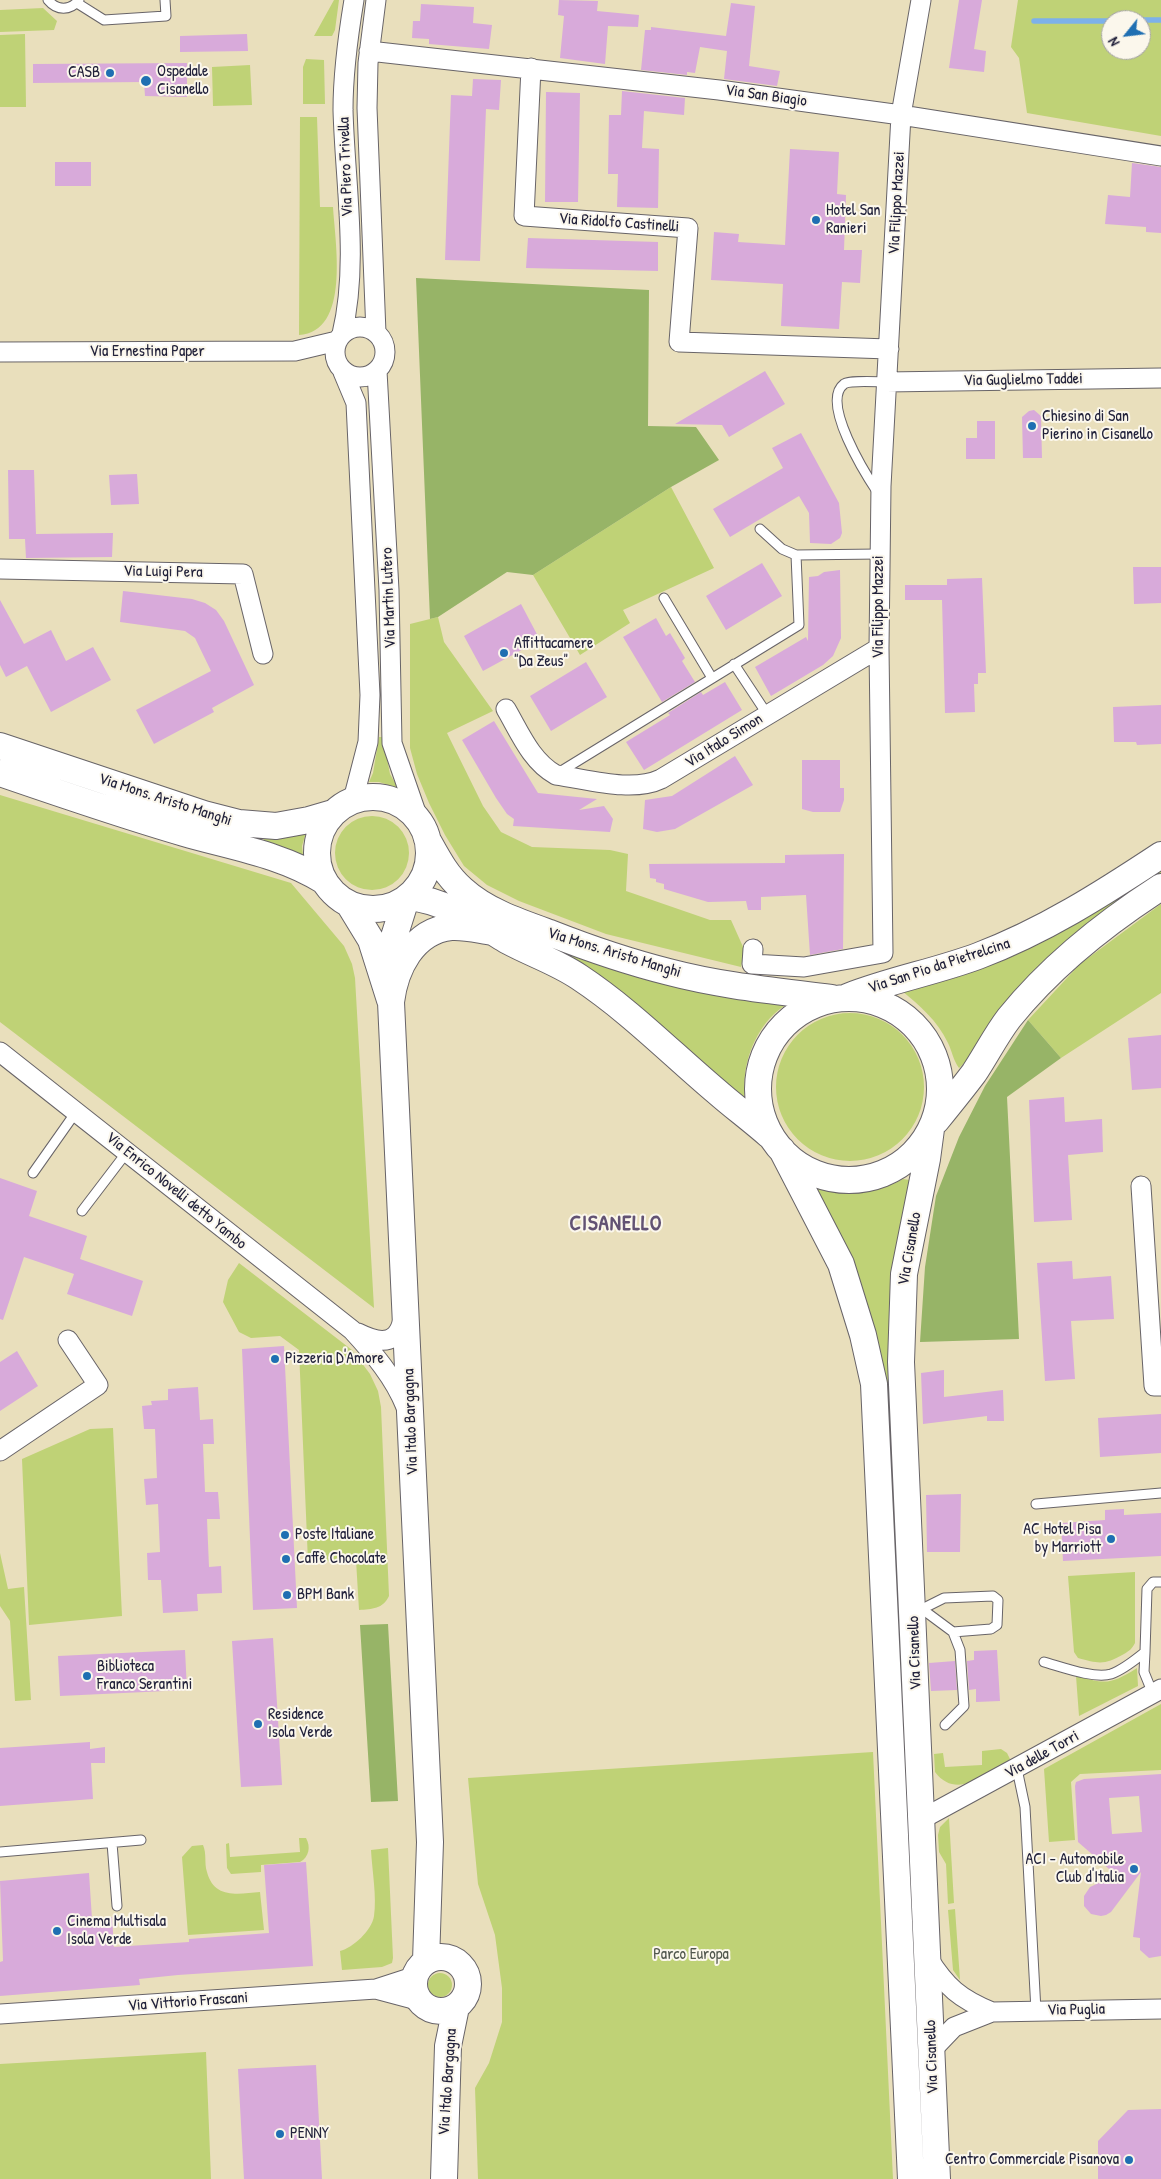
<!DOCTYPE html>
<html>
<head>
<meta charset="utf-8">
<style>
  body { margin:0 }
  #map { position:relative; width:1161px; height:2179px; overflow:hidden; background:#e9dfbc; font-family:"Patrick Hand",sans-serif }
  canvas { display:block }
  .north { position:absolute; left:1101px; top:10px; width:50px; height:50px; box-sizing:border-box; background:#fbf7ec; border:1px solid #a4a2a5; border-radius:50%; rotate:241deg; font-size:14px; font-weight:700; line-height:20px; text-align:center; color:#22223b }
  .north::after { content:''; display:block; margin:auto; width:18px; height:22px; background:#1f6fb2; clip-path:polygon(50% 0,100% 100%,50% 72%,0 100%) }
</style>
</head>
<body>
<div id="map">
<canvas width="1161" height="2179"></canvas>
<div class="north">N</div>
</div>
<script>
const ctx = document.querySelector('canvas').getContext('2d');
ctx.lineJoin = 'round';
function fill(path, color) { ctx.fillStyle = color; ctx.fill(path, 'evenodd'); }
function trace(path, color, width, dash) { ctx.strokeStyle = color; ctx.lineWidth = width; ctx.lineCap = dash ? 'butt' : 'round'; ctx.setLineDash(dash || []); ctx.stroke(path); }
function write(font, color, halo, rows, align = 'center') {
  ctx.font = font + ' "Patrick Hand",sans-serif'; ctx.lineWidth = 4; ctx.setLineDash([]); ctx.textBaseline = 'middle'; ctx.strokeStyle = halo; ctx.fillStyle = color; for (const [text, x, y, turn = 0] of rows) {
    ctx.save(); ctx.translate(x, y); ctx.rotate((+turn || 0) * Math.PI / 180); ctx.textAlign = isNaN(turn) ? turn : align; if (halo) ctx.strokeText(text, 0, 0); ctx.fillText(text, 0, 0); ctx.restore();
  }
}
const green = new Path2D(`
  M334,0H339L335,30L332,36H314Z
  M1018,0H1161V136L1027,113L1019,58L1011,47ZM1111,20H1141V50H1111Z
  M43,8L57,21L54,30L0,32V10Z
  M25,34L26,107H0V35Z
  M306,59L324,60L325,104H303V67Z
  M250,65L252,105L213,106L212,67Z
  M300,117H317L320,207H333C335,242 351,332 299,335Z
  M671,487L714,568L623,610L630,623L580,655L533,575Z
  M438,617L444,642L493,711L447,733L483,806L501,832L532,847L610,850L628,854L626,891L710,920H731L744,949L741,967L606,934L519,901L487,885L464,866L445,835L429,803L417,774L410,748V624Z
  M379,737H383L390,774L398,788L379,782H369L373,773Z
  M0,795L291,883L344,946L352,964L355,978L374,1308L0,1022Z
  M335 853a37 37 0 1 1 74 0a37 37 0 1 1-74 0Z
  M307,829L302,846L303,855L263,843L265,836Z
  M1161,866V877L959,1068C953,1060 952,1051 948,1043C937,1020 920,1006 901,990Z
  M1161,904V993L1061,1058L1028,1020L1080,964Z
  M540,940L786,1005C762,1019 748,1049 745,1075C744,1082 745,1090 744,1098Z
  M776 1087a74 74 0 1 1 148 0a74 74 0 1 1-148 0Z
  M903,1179L910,1180L891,1389L884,1390L818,1195L817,1188C828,1186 838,1191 849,1191C867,1192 888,1188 903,1179Z
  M239,1263L352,1350L370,1374L378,1391L381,1407L389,1596C383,1609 372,1609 359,1610L356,1560L308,1562L299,1350L280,1336L251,1338L239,1332L223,1302L228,1280Z
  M113,1428L122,1616L29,1625L22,1459L90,1429Z
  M0,1553L8,1589L24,1587L31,1700L15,1701L10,1621L0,1606Z
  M1135,1572V1643C1132,1649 1129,1651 1124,1654C1105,1665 1099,1664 1078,1658L1074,1652L1068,1576Z
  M1137,1668L1138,1686L1079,1716L1076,1676C1106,1684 1110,1685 1137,1668Z
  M1161,1704V1770L1080,1774L1071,1782L1075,1840L1049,1842L1044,1769Z
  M1001,1749L1007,1753L1010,1759L1008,1762C985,1775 956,1800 935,1772L934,1754L943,1753L945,1767L982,1765V1751Z
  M873,1752L893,2179H478L475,2088L489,2063L502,2022V1988L495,1935L478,1884L468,1778Z
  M949,1818L954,1903L948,1904L946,1864L939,1852L938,1835L940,1827Z
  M299,1838H306C311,1847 309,1857 300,1862L261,1865V1872L231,1874L227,1868L226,1844L229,1843L230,1857L300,1852Z
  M203,1845C207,1854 204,1863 207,1872C214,1899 238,1894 260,1892L264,1930L188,1935L182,1857L192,1846Z
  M388,1848L393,1958L392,1963L382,1967L342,1970L340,1951C353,1948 372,1930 374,1916C377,1897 372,1870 371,1850Z
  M955,1909L960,1980L953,1970L948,1910Z
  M428 1985a12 12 0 1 1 24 0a12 12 0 1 1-24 0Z
  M206,2052L211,2179H0V2064Z`);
const forest = new Path2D(`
  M416,278L649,290L648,426L696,427L719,460L671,487L533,575L507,572L438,617L430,619Z
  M1028,1020L1061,1058L1007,1097L1019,1339L920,1342L925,1267L936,1196L959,1137L985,1086Z
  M388,1624L398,1801L371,1802L360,1625Z`);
const stream = new Path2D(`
  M1141,20H1161
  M1034,21H1111`);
const building = new Path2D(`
  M559,0L598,1L597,11L639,15L638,27L608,26L605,64L560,58L564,16L558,15Z
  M959,0H982L974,49L986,51L984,72L949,68Z
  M731,3L755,6L749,66L780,71L777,86L724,79L727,51L700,47L695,73L687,72V75L641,70L645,30H651V27L726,36Z
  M421,4L474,7L473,23L492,25L489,49L429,44V39L412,38L413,21H420Z
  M247,34L248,51L180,52V36Z
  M187,63V97L145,96L144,82L33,83V64Z
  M473,79L501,80L499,110L486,109L480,261L445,260L451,95L472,96Z
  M622,91L685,98L684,115L644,111L642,148L659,149L658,208L617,207L618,174H608L609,115H621Z
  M546,92L580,93L578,202H545Z
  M790,149L839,152L837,194L846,195L844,250H862L860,283L842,282L839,329L781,326L783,284L711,280L714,232L739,234L738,242L785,245Z
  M55,162H91V186H55Z
  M1132,163L1161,167V233L1146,232V227L1105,224L1108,195L1130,197Z
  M528,238L658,242V271L526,268Z
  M765,371L785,404L729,437L722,425L675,424Z
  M1034,410L1041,416L1042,458H1023L1022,417L1029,411Z
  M977,421H995V459H966V438H977Z
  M801,433L839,503L842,533L840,538L831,544L810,543L809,513L799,496L730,537L713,509L783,468L772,448Z
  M8,470H34L36,534L113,533L112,557L26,558L25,539H9Z
  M137,474L139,504L111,505L109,475Z
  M762,563L782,596L726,630L706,596Z
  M1133,567H1161V603L1134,604Z
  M840,570L841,638L833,656L823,665L771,696L755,667L806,637L808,641L809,577L818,576L824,572Z
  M982,578L986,673H978V684H974L975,712L945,713L942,600H905V585H947V579Z
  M123,591L192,599L205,603L216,610L224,621L254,685L212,708L214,712L154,744L136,710L211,671L195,638L185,631L120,622Z
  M0,600L24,644L51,630L66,661L93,647L111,680L51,712L27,666L6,677L0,665Z
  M521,604L540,640L483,671L464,636Z
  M656,618L666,636L670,633L685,658L682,661L695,682L662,702L623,637Z
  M586,662L607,697L551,731L530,696Z
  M725,682L742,710L644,770L626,742L670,715L668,713L701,692L703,695Z
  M1161,705V744L1137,745L1136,742H1114L1113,707Z
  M494,721L538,793L597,799L579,810L604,806L613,819L610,832L513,826L514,819L507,814L496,798L462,740Z
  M735,756L753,785L675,829L657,832L643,829L645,800L672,796Z
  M802,760H840V788H844V800L840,812H813L802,809Z
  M844,854L843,949L810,955L806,895L761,897V910H748L746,901L708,902L664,889V884L656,882V879L650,878L649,864L785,863V855Z
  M1161,1035V1088L1132,1090L1128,1038Z
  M1064,1097L1065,1122L1102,1119L1103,1152L1068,1155L1072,1220L1034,1222L1029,1100Z
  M0,1178L37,1191L29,1216L87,1236L80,1259L143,1281L132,1316L67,1294L74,1274L24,1257L3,1320L0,1319Z
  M1072,1261L1073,1279L1111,1276L1114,1319L1071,1321L1075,1379L1045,1381L1037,1263Z
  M284,1346L297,1608L253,1610L242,1349Z
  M17,1351L38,1386L0,1411V1362Z
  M944,1370V1397L1003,1390L1004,1421H987V1416L923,1424L921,1373Z
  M198,1387L200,1420L213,1419L214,1444H203L205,1492H218L220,1519H207L209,1567L221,1566L222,1593L197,1594L198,1611L163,1613L161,1580H148L147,1553L160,1552L158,1504L146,1505L144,1479L157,1478L155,1429H144L142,1406L152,1405L151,1401L168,1400V1389Z
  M1161,1414V1453L1100,1457L1098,1418Z
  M961,1494L960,1552H927L926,1495Z
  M1124,1509V1515L1161,1513V1556L1063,1561L1061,1523L1105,1520V1510Z
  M273,1638L282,1785L241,1787L232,1641Z
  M185,1650L187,1690L60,1696L58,1656Z
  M997,1650L1000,1701L976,1702V1689L969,1690L967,1661L974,1660V1651Z
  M955,1661L957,1690L931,1691L929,1663Z
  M90,1742V1749L105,1747V1763H91L93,1799L0,1806V1748Z
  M1161,1774V1956L1149,1958L1140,1950V1938L1133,1937L1141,1872L1111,1912L1106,1915L1101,1916L1091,1914L1084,1906V1896L1090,1887L1116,1875L1078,1842L1075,1786L1076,1782L1084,1779ZM1139,1796L1142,1832L1112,1834L1109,1798Z
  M306,1862L313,1966L178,1975L139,1979L140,1985L0,1996V1962L3,1961L0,1881L89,1873L92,1919L112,1917L114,1947L189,1942V1939L269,1933L264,1865Z
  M316,2065L322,2179H244L238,2069Z
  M1161,2109V2179H1098V2141L1128,2110Z`);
const lane = new Path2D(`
  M48,0C57,11 70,11 79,0
  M77,3L104,20L166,16L165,0
  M878,493C866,475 820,402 844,384C850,380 877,382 886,382
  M760,529L782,549L796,555
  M664,598L712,678
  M734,664L767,714
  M558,773L799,625L796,555L879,554
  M33,1173L76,1112
  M82,1211L127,1152
  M1036,1504L1161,1493
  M1145,1652L1144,1672L1153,1694
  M1044,1662C1062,1667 1094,1679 1111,1674C1123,1670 1135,1660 1145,1652L1147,1589L1153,1582H1161
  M945,1725L964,1706L960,1650L953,1632L922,1609L944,1598L993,1596L998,1600L997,1625L991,1629L953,1632
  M1017,1769L1025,1807L1036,2011
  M112,1843L117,1906
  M0,1852L141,1840`);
const street = new Path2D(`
  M376,0L368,63L367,108L376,333
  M369,51L719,90L901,115L1161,156
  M531,68L524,216L688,228L679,342L889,349
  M335 352a25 25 0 1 1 50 0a25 25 0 1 1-50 0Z
  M342,334C359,263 345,184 343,110C343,74 348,36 354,0
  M0,352L295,351L337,341
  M377,371L389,590L392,743L419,821
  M343,372L356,403L370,695L368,742L353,800
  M886,382L1161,378
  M0,569L243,574L263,654
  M506,709C520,733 531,761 556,775C587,779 632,793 661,779L879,648
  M753,949L752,964L804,967L883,953L879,648L881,486L901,115L921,0
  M0,1052L352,1330C374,1354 394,1377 406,1407
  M1141,1186L1154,1386H1161
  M358,1333C382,1345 400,1345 404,1313
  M0,1451L98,1385L68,1340
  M922,1819L1161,1689
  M928,1958C946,1987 960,1999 992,2012L954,2027L932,2050
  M376,1989L421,2001
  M992,2012L1161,2009
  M0,2014L376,1989L416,1976`);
const secondary = new Path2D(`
  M0,746L204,814L239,823L276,826L309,820L333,813
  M0,773C61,794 122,815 184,833C232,847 281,854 324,881
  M317 853a56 56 0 1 1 112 0a56 56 0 1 1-112 0Z
  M427,839C437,857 446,875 462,889C486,911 519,922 550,933C588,948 629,962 669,972C722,986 777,991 831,998
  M408,897C444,900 478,923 508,941C532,954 557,962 579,977C629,1010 671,1053 716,1091C733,1106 752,1120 769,1135
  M349,904L371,940L390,1000
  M393,979L394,937L406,899
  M847,997C890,980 935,972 978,956C1044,931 1102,894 1161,855
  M758 1089a91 91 0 1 1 182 0a91 91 0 1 1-182 0Z
  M936,1121C949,1105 962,1089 974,1073C986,1055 996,1035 1009,1018C1051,966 1105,923 1161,887
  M931,1129L927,1159L904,1274L901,1362L937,2179
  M782,1150L841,1264L863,1335L874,1384L911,2179
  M414 1984a27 27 0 1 1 54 0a27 27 0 1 1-54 0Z
  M426,1961L430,1842L391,1002C395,969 413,931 451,927C465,926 479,930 493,932
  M444,2179L448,2046L456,2007`);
const markers = [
  [110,73,5,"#1f6fb2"],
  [146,81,6,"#1f6fb2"],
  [816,220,5,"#1f6fb2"],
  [1032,426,5,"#1f6fb2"],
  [504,653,5,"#1f6fb2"],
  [275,1359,5,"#1f6fb2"],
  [285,1535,5,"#1f6fb2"],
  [1111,1539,5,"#1f6fb2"],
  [286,1559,5,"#1f6fb2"],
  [287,1595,5,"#1f6fb2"],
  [87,1676,5,"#1f6fb2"],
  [258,1724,5,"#1f6fb2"],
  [1134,1869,5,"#1f6fb2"],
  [57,1931,5,"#1f6fb2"],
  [280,2134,5,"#1f6fb2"],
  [1129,2160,5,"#1f6fb2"]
];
const poiNames = [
  ["Ospedale",157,72],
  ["Cisanello",157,90],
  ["CASB",100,73,"right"],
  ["Hotel San",826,211],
  ["Ranieri",826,229],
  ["Chiesino di San",1042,417],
  ["Pierino in Cisanello",1042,435],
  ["Affittacamere",514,644],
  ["\"Da Zeus\"",514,662],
  ["Pizzeria D'Amore",285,1359],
  ["AC Hotel Pisa",1101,1530,"right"],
  ["by Marriott",1101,1548,"right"],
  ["Poste Italiane",295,1535],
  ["Caffè Chocolate",296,1559],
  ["BPM Bank",297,1595],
  ["Biblioteca",97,1667],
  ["Franco Serantini",97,1685],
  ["Residence",268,1715],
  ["Isola Verde",268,1733],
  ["ACI - Automobile",1124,1860,"right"],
  ["Club d'Italia",1124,1878,"right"],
  ["Cinema Multisala",67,1922],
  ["Isola Verde",67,1940],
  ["PENNY",290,2134],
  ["Centro Commerciale Pisanova",1119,2160,"right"]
];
const streetNames = [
  ["Via San Biagio",766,96,8],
  ["Via Piero Trivella",346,167,-92],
  ["Via Filippo Mazzei",897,203,-87],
  ["Via Ridolfo Castinelli",619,223,4],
  ["Via Ernestina Paper",147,352],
  ["Via Guglielmo Taddei",1023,380,-1],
  ["Via Luigi Pera",163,572,1],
  ["Via Martin Lutero",389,598,-92],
  ["Via Filippo Mazzei",879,607,-90],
  ["Via Italo Simon",724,741,-32],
  ["Via Mons. Aristo Manghi",165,800,18],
  ["Via Mons. Aristo Manghi",614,953,17],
  ["Via San Pio da Pietrelcina",939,966,-18],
  ["Via Enrico Novelli detto Yambo",176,1191,39],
  ["Via Cisanello",910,1249,-80],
  ["Via Italo Bargagna",411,1422,-92],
  ["Via Cisanello",915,1653,-92],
  ["Via delle Torri",1042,1755,-29],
  ["Via Vittorio Frascani",188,2002,-4],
  ["Via Puglia",1076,2010,-1],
  ["Via Cisanello",932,2057,-92],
  ["Via Italo Bargagna",448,2082,-86]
];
const parkNames = [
  ["Parco Europa",691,1955]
];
const districtNames = [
  ["CISANELLO",616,1224]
];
fill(green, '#bfd276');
fill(forest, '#97b467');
trace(stream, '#7db1ea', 5.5);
fill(building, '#d8aada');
trace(lane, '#686468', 11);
trace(street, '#686468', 21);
trace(secondary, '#686468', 28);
trace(lane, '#fff', 9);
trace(street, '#fff', 19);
trace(secondary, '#fff', 26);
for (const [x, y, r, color] of markers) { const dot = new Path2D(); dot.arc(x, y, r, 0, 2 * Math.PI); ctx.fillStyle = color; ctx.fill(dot); trace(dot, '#fbf7ec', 2); }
write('16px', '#22223b', '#fbf7ec', poiNames, 'left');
write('16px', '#22223b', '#fbf7ec', streetNames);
write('16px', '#51574d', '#fbf7ec', parkNames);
ctx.letterSpacing = '1px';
write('bold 21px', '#625273', '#fbf7ec', districtNames);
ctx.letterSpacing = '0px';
</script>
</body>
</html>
